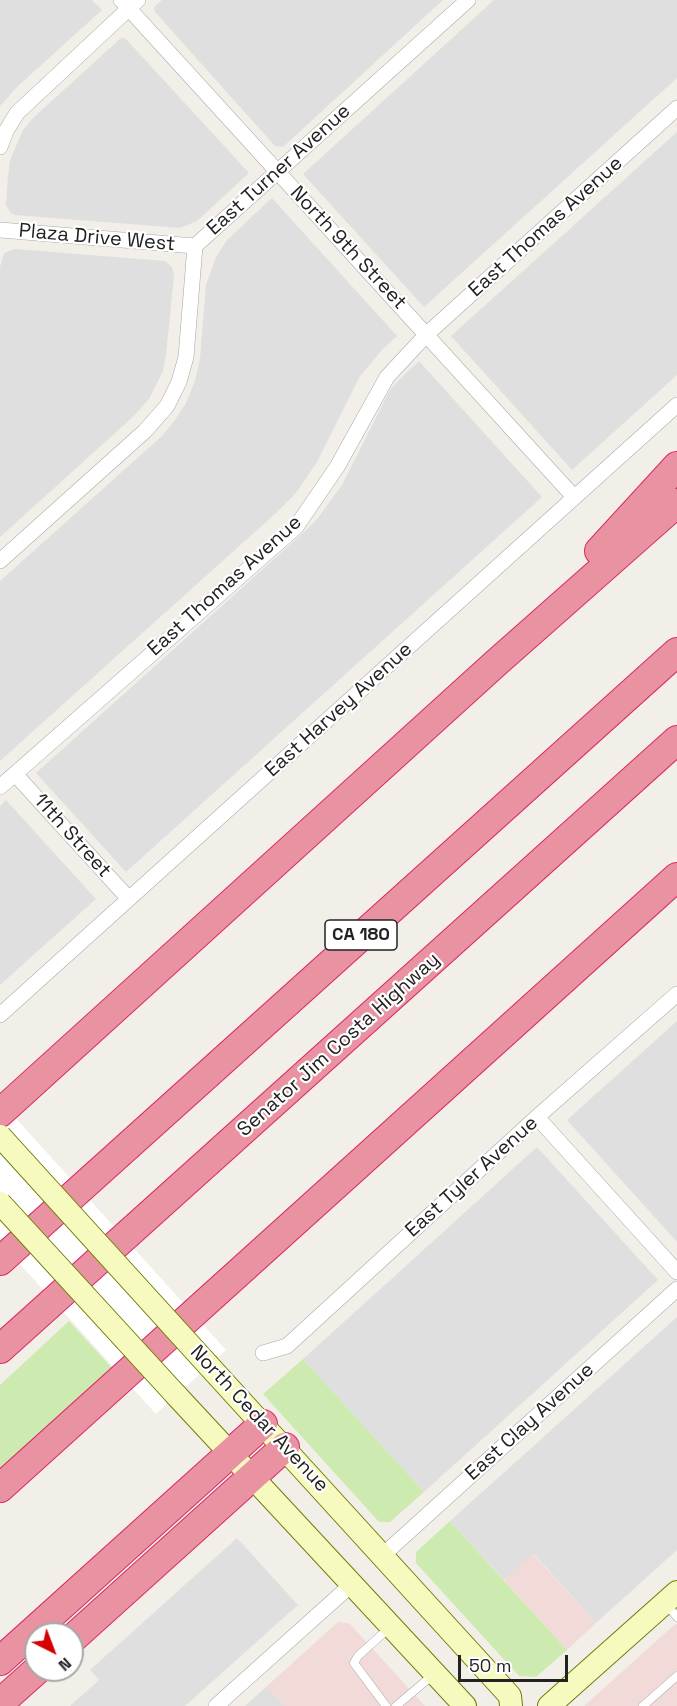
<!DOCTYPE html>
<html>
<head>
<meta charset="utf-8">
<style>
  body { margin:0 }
  #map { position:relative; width:677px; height:1706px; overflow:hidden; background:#f2efe9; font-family:"Space Grotesk",sans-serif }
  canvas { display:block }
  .north { position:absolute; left:24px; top:1622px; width:60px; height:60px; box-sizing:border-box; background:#fff; border:2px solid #a7a7a7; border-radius:50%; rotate:138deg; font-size:16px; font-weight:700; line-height:24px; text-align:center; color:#222 }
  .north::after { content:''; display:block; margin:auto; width:21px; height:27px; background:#d40000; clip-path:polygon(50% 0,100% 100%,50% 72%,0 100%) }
  .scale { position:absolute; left:458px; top:1655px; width:110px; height:27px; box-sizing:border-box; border:3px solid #222; border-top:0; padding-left:8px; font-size:18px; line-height:21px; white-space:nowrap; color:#222; -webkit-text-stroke:4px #fff; paint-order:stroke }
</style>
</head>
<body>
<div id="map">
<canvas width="677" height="1706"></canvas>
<div class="north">N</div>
<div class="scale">50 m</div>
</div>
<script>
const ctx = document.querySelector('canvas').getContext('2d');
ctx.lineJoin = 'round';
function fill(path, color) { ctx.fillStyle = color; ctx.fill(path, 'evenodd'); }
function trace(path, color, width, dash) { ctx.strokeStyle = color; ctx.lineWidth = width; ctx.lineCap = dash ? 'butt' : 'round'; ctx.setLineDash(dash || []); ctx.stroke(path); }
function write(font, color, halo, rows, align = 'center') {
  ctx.font = font + ' "Space Grotesk",sans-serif'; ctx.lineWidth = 4.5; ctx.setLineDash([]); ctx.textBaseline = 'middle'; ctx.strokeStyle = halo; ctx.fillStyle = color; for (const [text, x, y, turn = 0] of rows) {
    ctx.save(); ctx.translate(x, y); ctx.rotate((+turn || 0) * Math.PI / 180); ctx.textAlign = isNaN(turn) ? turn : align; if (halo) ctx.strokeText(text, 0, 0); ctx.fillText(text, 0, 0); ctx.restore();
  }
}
const residential = new Path2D(`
  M0,0H92L102,10L18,86L0,106Z
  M162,0H443L283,147L275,146L155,12L154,7Z
  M494,0H677V78L424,307L303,174Z
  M121,38H125L249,173L197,221L180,228L15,215L11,213L6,205L8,176L10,160L23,130L34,117Z
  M677,132V375L572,470L451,336Z
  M272,198L397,336L382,350L360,376L317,462L296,493L276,513L0,761V581L162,436L175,420L186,403L195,381L200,358L206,285L216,257L227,240Z
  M15,249L165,261L172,267L174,276L166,355L163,371L149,399L134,416L0,537V267L4,253Z
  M419,361L542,497L126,872L36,773L304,532L318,518L342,485L390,390L401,378Z
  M6,800L96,899L0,985V806Z
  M677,1021V1242L567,1120Z
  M537,1147L658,1280L424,1492L303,1359Z
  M677,1317V1550L596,1623L534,1554L504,1580L450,1521Z
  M237,1538L298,1605L185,1706H70L99,1680L90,1670Z
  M267,1686L285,1706H245Z`);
const commercial = new Path2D(`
  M533,1554L596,1623L567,1650L504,1580Z
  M338,1622L349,1623L425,1706H285L267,1686Z
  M677,1624V1706H584L673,1626Z`);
const grass = new Path2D(`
  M69,1321L113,1369L0,1471V1385Z
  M303,1359L424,1492L390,1522H379L263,1394Z
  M450,1521L567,1650L536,1677L519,1676L416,1563V1552Z`);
const pier = new Path2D(`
  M0,1101L226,1350L156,1414L0,1242Z`);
const service = new Path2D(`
  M666,1604L677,1617
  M386,1706L354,1663L358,1656L389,1628
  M396,1706L434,1674
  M643,1706L677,1676`);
const minor = new Path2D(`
  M121,0L574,497
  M0,147L6,131L17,113L138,0
  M0,230L195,246
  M0,561L145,431L167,406L179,382L186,357L195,246L468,0
  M15,774L129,899
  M0,787L296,527L337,467L387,377L427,334L677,108
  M0,1015L677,405
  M537,1117L677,1272
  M263,1353L287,1346L537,1117L677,994
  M383,1555L677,1289
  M216,1706L351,1585`);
const secondary = new Path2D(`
  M209,1366L510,1696L511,1706
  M176,1395L465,1706
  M549,1706L677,1592`);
const motorway = new Path2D(`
  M599,551L677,466
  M0,1113L496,663L677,503
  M0,1261L677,652
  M0,1349L677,740
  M0,1488L677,877
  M72,1639L285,1447
  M0,1661L263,1424
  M0,1703L37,1670`);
const secondaryBridge = new Path2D(`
  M0,1136L209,1366
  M0,1203L176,1395`);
const shields = [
  [361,935,72]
];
const shieldNames = [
  ["CA 180",361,935]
];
const streetNames = [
  ["East Turner Avenue",279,170,-42],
  ["East Thomas Avenue",546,227,-42],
  ["Plaza Drive West",97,238,5],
  ["North 9th Street",348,248,47],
  ["East Thomas Avenue",225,586,-42],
  ["East Harvey Avenue",339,710,-42],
  ["11th Street",72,836,48],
  ["Senator Jim Costa Highway",339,1045,-42],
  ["East Tyler Avenue",472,1177,-42],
  ["North Cedar Avenue",259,1419,47],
  ["East Clay Avenue",530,1422,-42]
];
fill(residential, '#e0dfdf');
fill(commercial, '#f2dad9');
fill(grass, '#cdebb0');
fill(pier, '#fff');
trace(service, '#a9a9a9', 9);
trace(minor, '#a9a9a9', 16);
trace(secondary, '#707d05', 24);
trace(motorway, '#dc2a67', 30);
trace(service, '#fff', 8);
trace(minor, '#fff', 15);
trace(secondary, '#f7fabf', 22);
trace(motorway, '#e892a2', 28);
trace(secondaryBridge, '#707d05', 24, []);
trace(secondaryBridge, '#f7fabf', 22);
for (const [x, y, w] of shields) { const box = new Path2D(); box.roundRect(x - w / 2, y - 15, w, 30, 4.5); ctx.fillStyle = '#fff'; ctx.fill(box); trace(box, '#222', 1.5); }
write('bold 18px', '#222', null, shieldNames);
write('20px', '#222', '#fff', streetNames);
</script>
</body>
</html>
